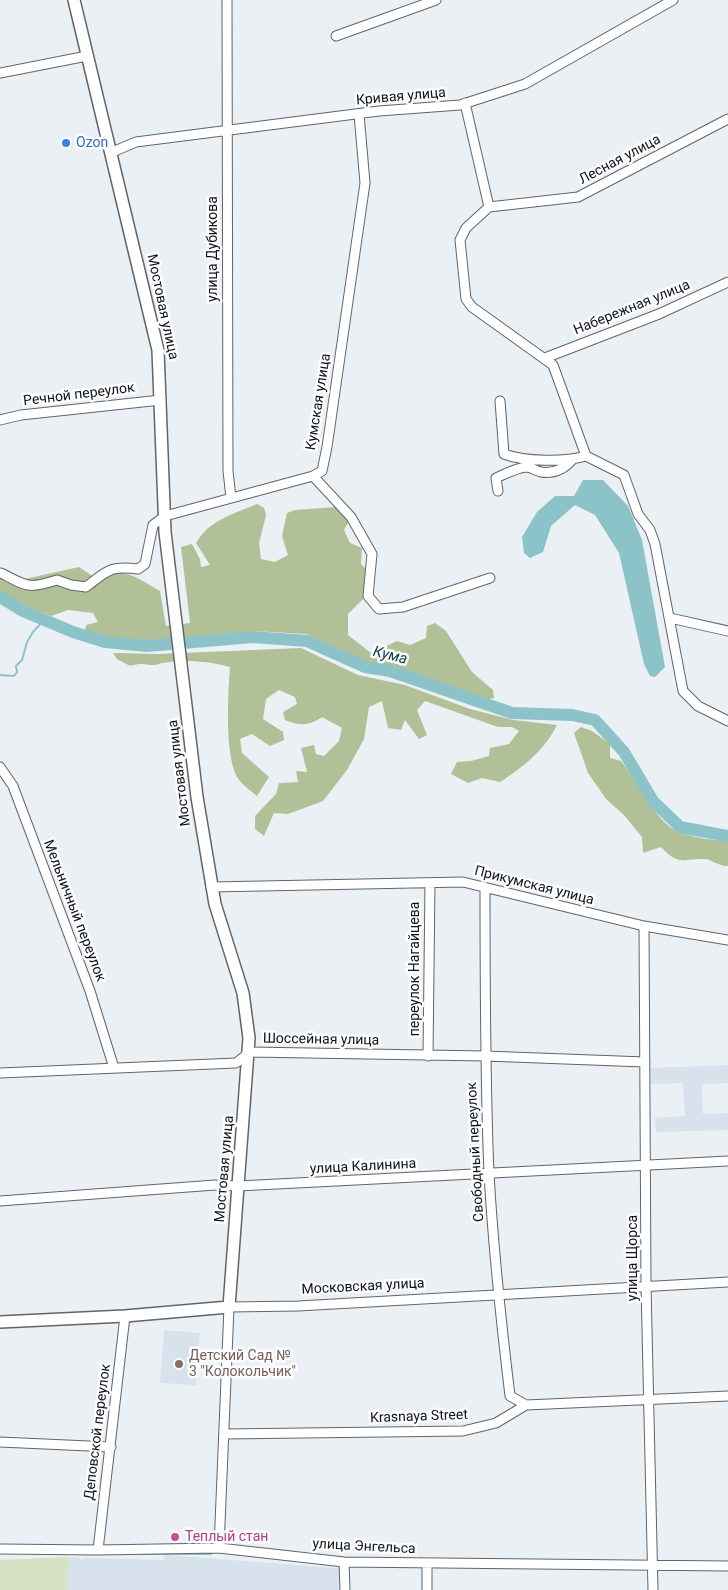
<!DOCTYPE html>
<html>
<head>
<meta charset="utf-8">
<style>
  body { margin:0 }
  canvas { display:block; background:#ebf0f5 }
</style>
</head>
<body>
<canvas width="728" height="1590"></canvas>
<script>
const ctx = document.querySelector('canvas').getContext('2d');
ctx.lineJoin = 'round';
function fill(path, color) { ctx.fillStyle = color; ctx.fill(path, 'evenodd'); }
function trace(path, color, width, dash) { ctx.strokeStyle = color; ctx.lineWidth = width; ctx.lineCap = dash ? 'butt' : 'round'; ctx.setLineDash(dash || []); ctx.stroke(path); }
function write(font, color, halo, rows, align = 'center') {
  ctx.font = font + ' Roboto,sans-serif'; ctx.lineWidth = 5; ctx.setLineDash([]); ctx.textBaseline = 'middle'; ctx.strokeStyle = halo; ctx.fillStyle = color; for (const [text, x, y, turn = 0] of rows) {
    ctx.save(); ctx.translate(x, y); ctx.rotate((+turn || 0) * Math.PI / 180); ctx.textAlign = isNaN(turn) ? turn : align; if (halo) ctx.strokeText(text, 0, 0); ctx.fillText(text, 0, 0); ctx.restore();
  }
}
const built = new Path2D(`
  M728,1065V1083L702,1084L703,1114L728,1113V1130L656,1132L655,1118L685,1116L683,1083L651,1084L650,1068Z
  M164,1330L200,1333L196,1385L160,1383Z
  M165,1555L339,1568L340,1590H0V1560L77,1557L82,1560L86,1558L163,1560Z`);
const green = new Path2D(`
  M69,1557L67,1590H0V1560Z`);
const forest = new Path2D(`
  M257,504L264,508L266,515L259,543L261,559L275,562L288,555L282,536L287,513L295,510L336,507L349,521L344,530L350,543L362,548L361,564L366,569L365,597L348,614V635L371,653L397,641L410,645L426,638L427,626L435,623L446,631L472,672L493,690L494,698L489,699L394,667L368,663L306,634L253,631L158,641L92,636L85,631L86,625L98,622L93,613L68,610L51,616L28,607L0,592V577L11,582L79,567L100,581C118,561 142,581 160,591L166,626L190,623L181,547L192,544L200,559L201,567L210,565L196,543C209,520 234,514 257,504Z
  M301,648L358,675L405,685L470,709L513,720L557,725C545,750 523,767 500,782L482,778L468,783L451,774L457,762L471,761L489,756L490,748L509,744L519,731L512,727H498L425,701L417,710L427,735L419,739L405,720L401,730L388,728L382,701L369,707L364,739L347,770L323,801L288,814L274,813L264,836L255,829V816L276,794L279,783L298,782L296,771L307,772L301,748L314,745L316,754L324,756L339,741L342,728L322,717C310,726 298,726 285,720L283,712L297,704L295,697L279,690L266,699L263,719L283,732L284,740L270,746L252,734L240,739L242,753L269,777L257,796C251,791 244,786 239,780C224,760 228,693 230,667C210,661 182,659 162,663C159,664 157,665 154,665C143,665 143,662 130,666L117,659L113,653L159,654Z
  M581,727L592,731L610,744V758L621,761C636,780 656,823 679,832C694,838 712,840 728,841V866C720,867 713,860 705,859C682,858 680,867 661,847L643,853L642,837L624,815L606,799L588,773L574,733Z`);
const water = new Path2D(`
  M583,480H603L628,506L642,540L665,667L655,677L650,676L644,664L619,553L595,515L575,505L551,526L543,552L530,558L524,553L522,537L537,512L555,496H574Z`);
const stream = new Path2D(`
  M0,675L14,676L17,672L16,666L22,660L27,642L33,632L44,620
  M138,1554H211`);
const river = new Path2D(`
  M0,597L23,611L73,632L105,642L147,646L253,637L307,641L365,667L390,671L512,713L572,715L595,720L624,752L653,801L680,827L728,836`);
const minor = new Path2D(`
  M227,0L228,471L231,498
  M336,36L436,0
  M0,73L87,56
  M465,103L489,207L466,228L460,240L466,299L472,307L553,365L586,456
  M359,114L365,183L327,447L322,471L313,476L351,517L372,554L368,596L379,609L403,607L490,578
  M110,153L136,142L379,111L460,105L525,84L673,0
  M489,207L578,197L728,119
  M545,358L659,314L728,282
  M500,401L504,454C525,462 565,462 586,456L624,475L638,514L650,530L655,544L683,691L698,706L728,721
  M0,420L21,415L161,400
  M498,491L496,478C505,474 516,468 526,467C531,467 536,471 541,472C554,474 564,469 572,460
  M1,573C28,587 28,589 57,580L71,585L86,587C107,571 110,565 138,569L145,564L153,525L165,516L313,476
  M670,618L728,631
  M0,767L13,786L90,991L114,1068
  M211,887L463,882L644,926L728,940
  M485,888C485,983 485,1078 489,1173C493,1247 501,1321 510,1396L526,1405
  M644,926L646,1285L653,1590
  M428,1056L430,883
  M0,1073L236,1063L250,1052L485,1056L645,1062
  M0,1201L215,1185L238,1186L728,1161
  M224,1434L463,1431L496,1423L526,1405L728,1396
  M0,1442L111,1447
  M219,1548L229,1307L298,1306L728,1282
  M0,1549L98,1550L219,1548L344,1562L728,1566
  M98,1550L125,1316
  M344,1562L345,1590
  M427,1563V1590`);
const major = new Path2D(`
  M0,1322L125,1316L229,1307L249,1038L243,993L215,904L197,797L165,532L158,350L74,0`);
const markers = [
  [66,143,5,"#3f7fe0"],
  [179,1364,5,"#8d6e63"],
  [175,1537,5,"#d1479c"]
];
const streetNames = [
  ["Кривая улица",401,97,-5],
  ["Лесная улица",620,160,-28],
  ["улица Дубикова",213,249,-90],
  ["Мостовая улица",162,307,78],
  ["Набережная улица",632,308,-22],
  ["Речной переулок",79,395,-7],
  ["Кумская улица",319,402,-81],
  ["Мостовая улица",180,773,-97],
  ["Прикумская улица",534,886,14],
  ["Мельничный переулок",74,911,69],
  ["переулок Нагайцева",415,969,-90],
  ["Шоссейная улица",321,1040,1],
  ["Свободный переулок",476,1152,-93],
  ["улица Калинина",363,1167,-3],
  ["Мостовая улица",225,1169,-85],
  ["улица Щорса",633,1258,-90],
  ["Московская улица",363,1287,-3],
  ["Krasnaya Street",419,1417,-2],
  ["Деповской переулок",98,1432,-83],
  ["улица Энгельса",364,1547,3]
];
const shopNames = [
  ["Ozon",76,143]
];
const educationNames = [
  ["Детский Сад №",189,1356],
  ["3 \"Колокольчик\"",189,1372]
];
const hotelNames = [
  ["Теплый стан",185,1537]
];
const waterNames = [
  ["Кума",390,656,14]
];
fill(built, '#d8e2ec');
fill(green, '#d6e2c2');
fill(forest, '#b1c097');
fill(water, '#8bc3c9');
trace(stream, '#8bc3c9', 2);
trace(river, '#8bc3c9', 12);
trace(minor, '#616569', 11);
trace(major, '#616569', 14);
trace(minor, '#fff', 9);
trace(major, '#fff', 11);
for (const [x, y, r, color] of markers) { const dot = new Path2D(); dot.arc(x, y, r, 0, 2 * Math.PI); ctx.fillStyle = color; ctx.fill(dot); trace(dot, '#fbfdff', 2); }
write('14px', '#111214', '#fbfdff', streetNames);
write('14px', '#366cbe', '#fbfdff', shopNames, 'left');
write('14px', '#785e54', '#fbfdff', educationNames, 'left');
write('14px', '#b23c85', '#fbfdff', hotelNames, 'left');
write('italic 15px', '#043b40', '#fbfdff', waterNames);
</script>
</body>
</html>
